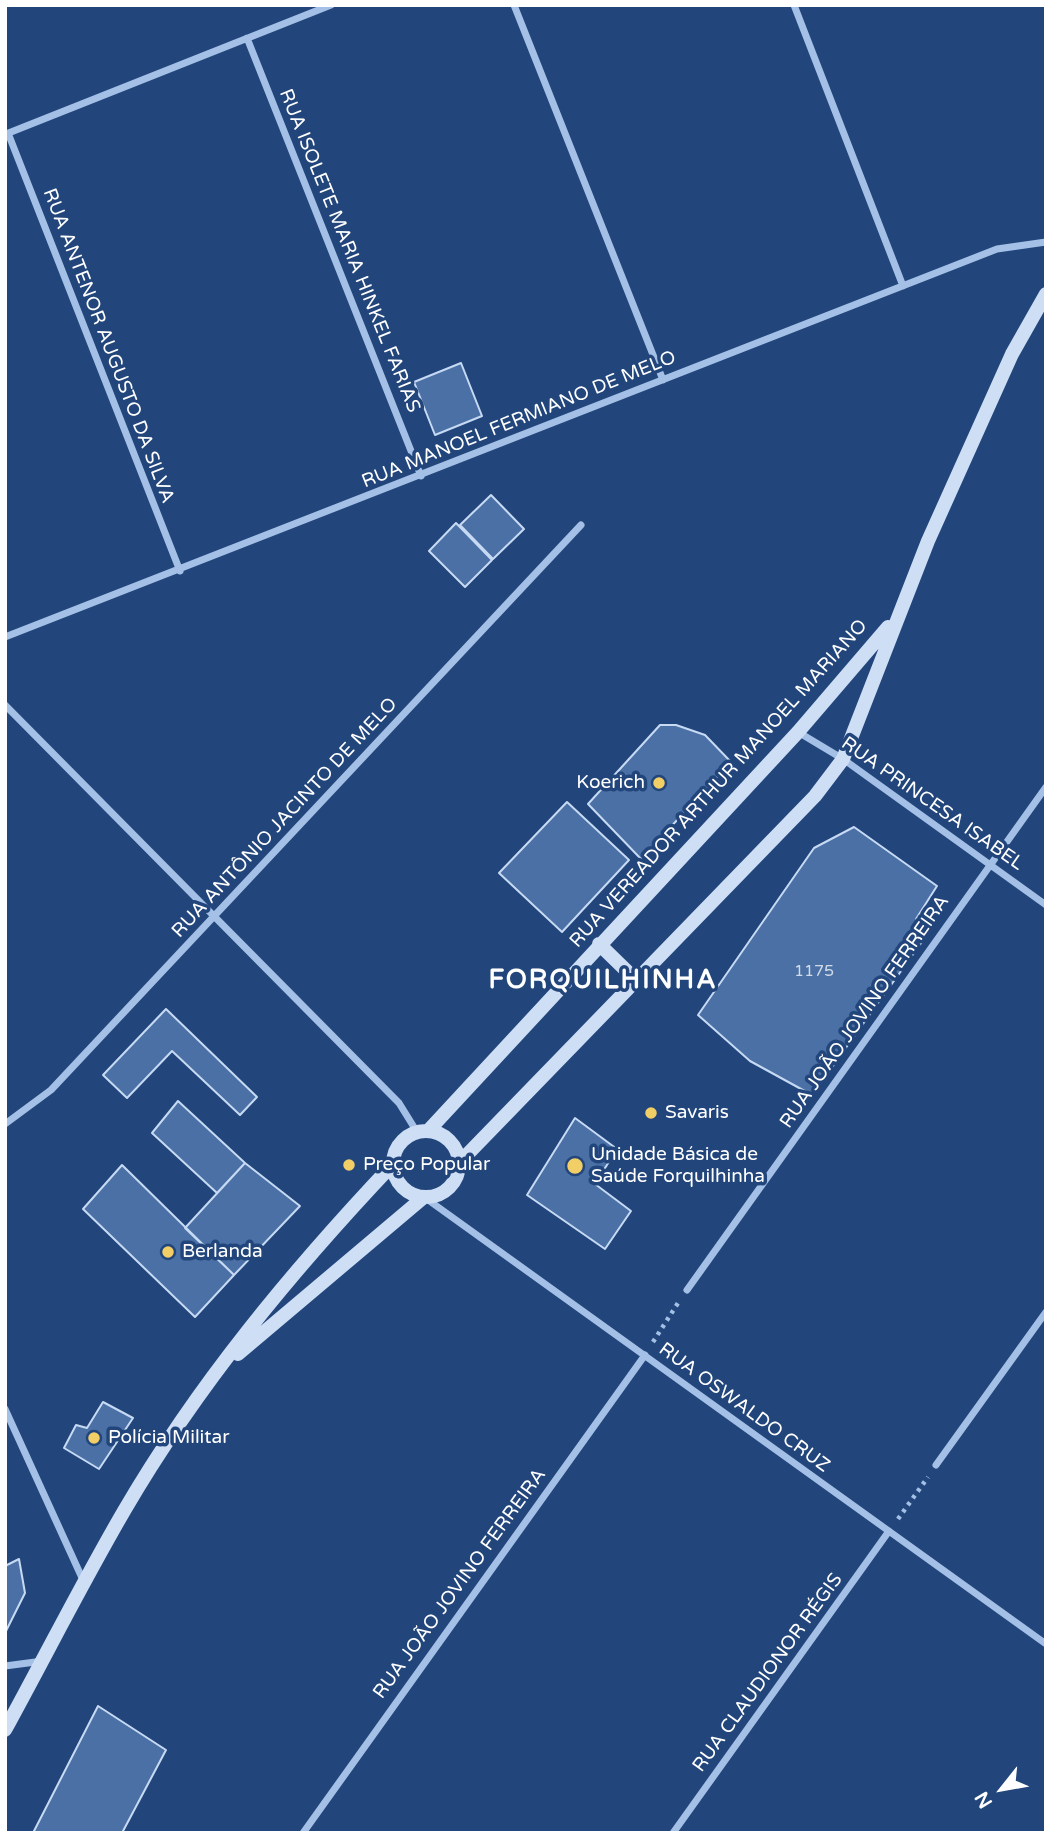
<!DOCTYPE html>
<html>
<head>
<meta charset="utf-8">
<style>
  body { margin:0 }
  #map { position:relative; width:1051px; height:1838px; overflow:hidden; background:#22467b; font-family:"Varela Round",sans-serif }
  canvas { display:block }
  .frame { position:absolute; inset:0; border:7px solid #fff; pointer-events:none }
  .north { position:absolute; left:967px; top:1754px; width:70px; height:70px; -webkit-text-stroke:5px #22467b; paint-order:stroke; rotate:239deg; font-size:19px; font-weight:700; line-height:28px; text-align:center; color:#fff }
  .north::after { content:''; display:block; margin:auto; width:24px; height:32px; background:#fff; clip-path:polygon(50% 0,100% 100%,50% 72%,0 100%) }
</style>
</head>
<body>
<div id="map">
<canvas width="1051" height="1838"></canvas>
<div class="frame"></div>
<div class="north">N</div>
</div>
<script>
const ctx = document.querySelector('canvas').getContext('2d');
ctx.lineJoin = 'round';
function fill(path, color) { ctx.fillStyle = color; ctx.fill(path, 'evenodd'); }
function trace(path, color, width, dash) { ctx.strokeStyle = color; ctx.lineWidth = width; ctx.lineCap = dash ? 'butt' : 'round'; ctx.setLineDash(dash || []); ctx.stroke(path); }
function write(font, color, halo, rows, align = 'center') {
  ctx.font = font + ' "Varela Round",sans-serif'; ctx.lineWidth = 7; ctx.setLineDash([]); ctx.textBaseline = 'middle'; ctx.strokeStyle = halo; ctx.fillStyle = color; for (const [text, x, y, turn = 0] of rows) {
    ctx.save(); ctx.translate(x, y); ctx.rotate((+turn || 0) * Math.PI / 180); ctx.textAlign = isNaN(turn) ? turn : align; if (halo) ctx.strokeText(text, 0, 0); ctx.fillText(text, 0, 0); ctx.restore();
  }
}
const building = new Path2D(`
  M461,363L482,416L435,435L414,382Z
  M491,495L524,529L493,559L460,525Z
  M456,523L492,560L465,587L429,551Z
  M660,725H676L705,735L731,762L641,859L588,804Z
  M567,802L629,860L562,932L499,873Z
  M854,827L937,886L916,919L932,928L812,1095L750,1061L698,1015L814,848Z
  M166,1009L257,1097L240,1115L172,1051L127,1098L103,1075Z
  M178,1101L245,1163L217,1193L152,1133Z
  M575,1118L617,1149L595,1184L631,1211L605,1249L527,1195Z
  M245,1163L300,1206L234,1275L185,1228Z
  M122,1165L234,1275L195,1317L83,1209Z
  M103,1402L133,1418L99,1469L64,1448L76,1425L87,1428Z
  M19,1559L25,1593L5,1633V1566Z
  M98,1706L166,1750L122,1833H33Z`);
const path = new Path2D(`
  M653,1342L678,1303
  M898,1519L928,1477`);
const minor = new Path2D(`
  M514,5L663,380
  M794,5L903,286
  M247,38L421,476
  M8,133L180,571
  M6,134L331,5
  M5,637L997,249L1046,242
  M5,705L399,1103L417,1132
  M798,732L843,759L1046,905
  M5,1124L51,1090L581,525
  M424,1197L1046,1644
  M687,1290L1046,787
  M5,1409L83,1580
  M936,1465L1046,1312
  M5,1666L43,1661
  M303,1833L645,1355
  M673,1833L889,1531`);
const secondary = new Path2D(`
  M599,944L637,981
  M428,1131L798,732L888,627
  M393 1164a33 33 0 1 1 66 0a33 33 0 1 1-66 0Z
  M458,1164L815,796L843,759L928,541L1012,354L1046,294
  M238,1354L424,1197
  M5,1730C45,1657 82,1583 124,1511C198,1384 292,1271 393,1164`);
const markers = [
  [659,783,7,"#f2ce66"],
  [651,1113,7,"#f2ce66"],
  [349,1165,7,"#f2ce66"],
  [575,1166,9,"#f2ce66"],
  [168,1252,7,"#f2ce66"],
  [94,1438,7,"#f2ce66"]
];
const numberNames = [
  ["1175",814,972]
];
const streetNames = [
  ["RUA ISOLETE MARIA HINKEL FARIAS",349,251,68],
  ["RUA ANTENOR AUGUSTO DA SILVA",108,346,69],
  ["RUA MANOEL FERMIANO DE MELO",519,420,-22],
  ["RUA VEREADOR ARTHUR MANOEL MARIANO",719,784,-48],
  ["RUA PRINCESA ISABEL",932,804,35],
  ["RUA ANTÔNIO JACINTO DE MELO",285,818,-47],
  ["RUA JOÃO JOVINO FERREIRA",865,1012,-55],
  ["RUA OSWALDO CRUZ",744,1408,36],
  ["RUA JOÃO JOVINO FERREIRA",460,1584,-54],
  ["RUA CLAUDIONOR RÉGIS",768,1673,-54]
];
const poiNames = [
  ["Koerich",645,783,"right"],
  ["Savaris",665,1113],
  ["Unidade Básica de",591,1155],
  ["Saúde Forquilhinha",591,1177],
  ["Preço Popular",363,1165],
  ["Berlanda",182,1252],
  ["Polícia Militar",108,1438]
];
const districtNames = [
  ["FORQUILHINHA",603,981]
];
fill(building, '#4a70a5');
trace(building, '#c7daf4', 2);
trace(path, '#a4c0e6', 4.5, [3.5, 5]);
trace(minor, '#a4c0e6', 7);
trace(secondary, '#cedef5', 14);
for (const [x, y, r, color] of markers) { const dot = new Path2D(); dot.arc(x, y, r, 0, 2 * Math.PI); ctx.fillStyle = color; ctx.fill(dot); trace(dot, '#22467b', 2.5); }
write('16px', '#d2dbe8', null, numberNames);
write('19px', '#fff', '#22467b', streetNames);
write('19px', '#fff', '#22467b', poiNames, 'left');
ctx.letterSpacing = '2px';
write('bold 26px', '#fff', '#22467b', districtNames);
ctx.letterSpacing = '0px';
</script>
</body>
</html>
